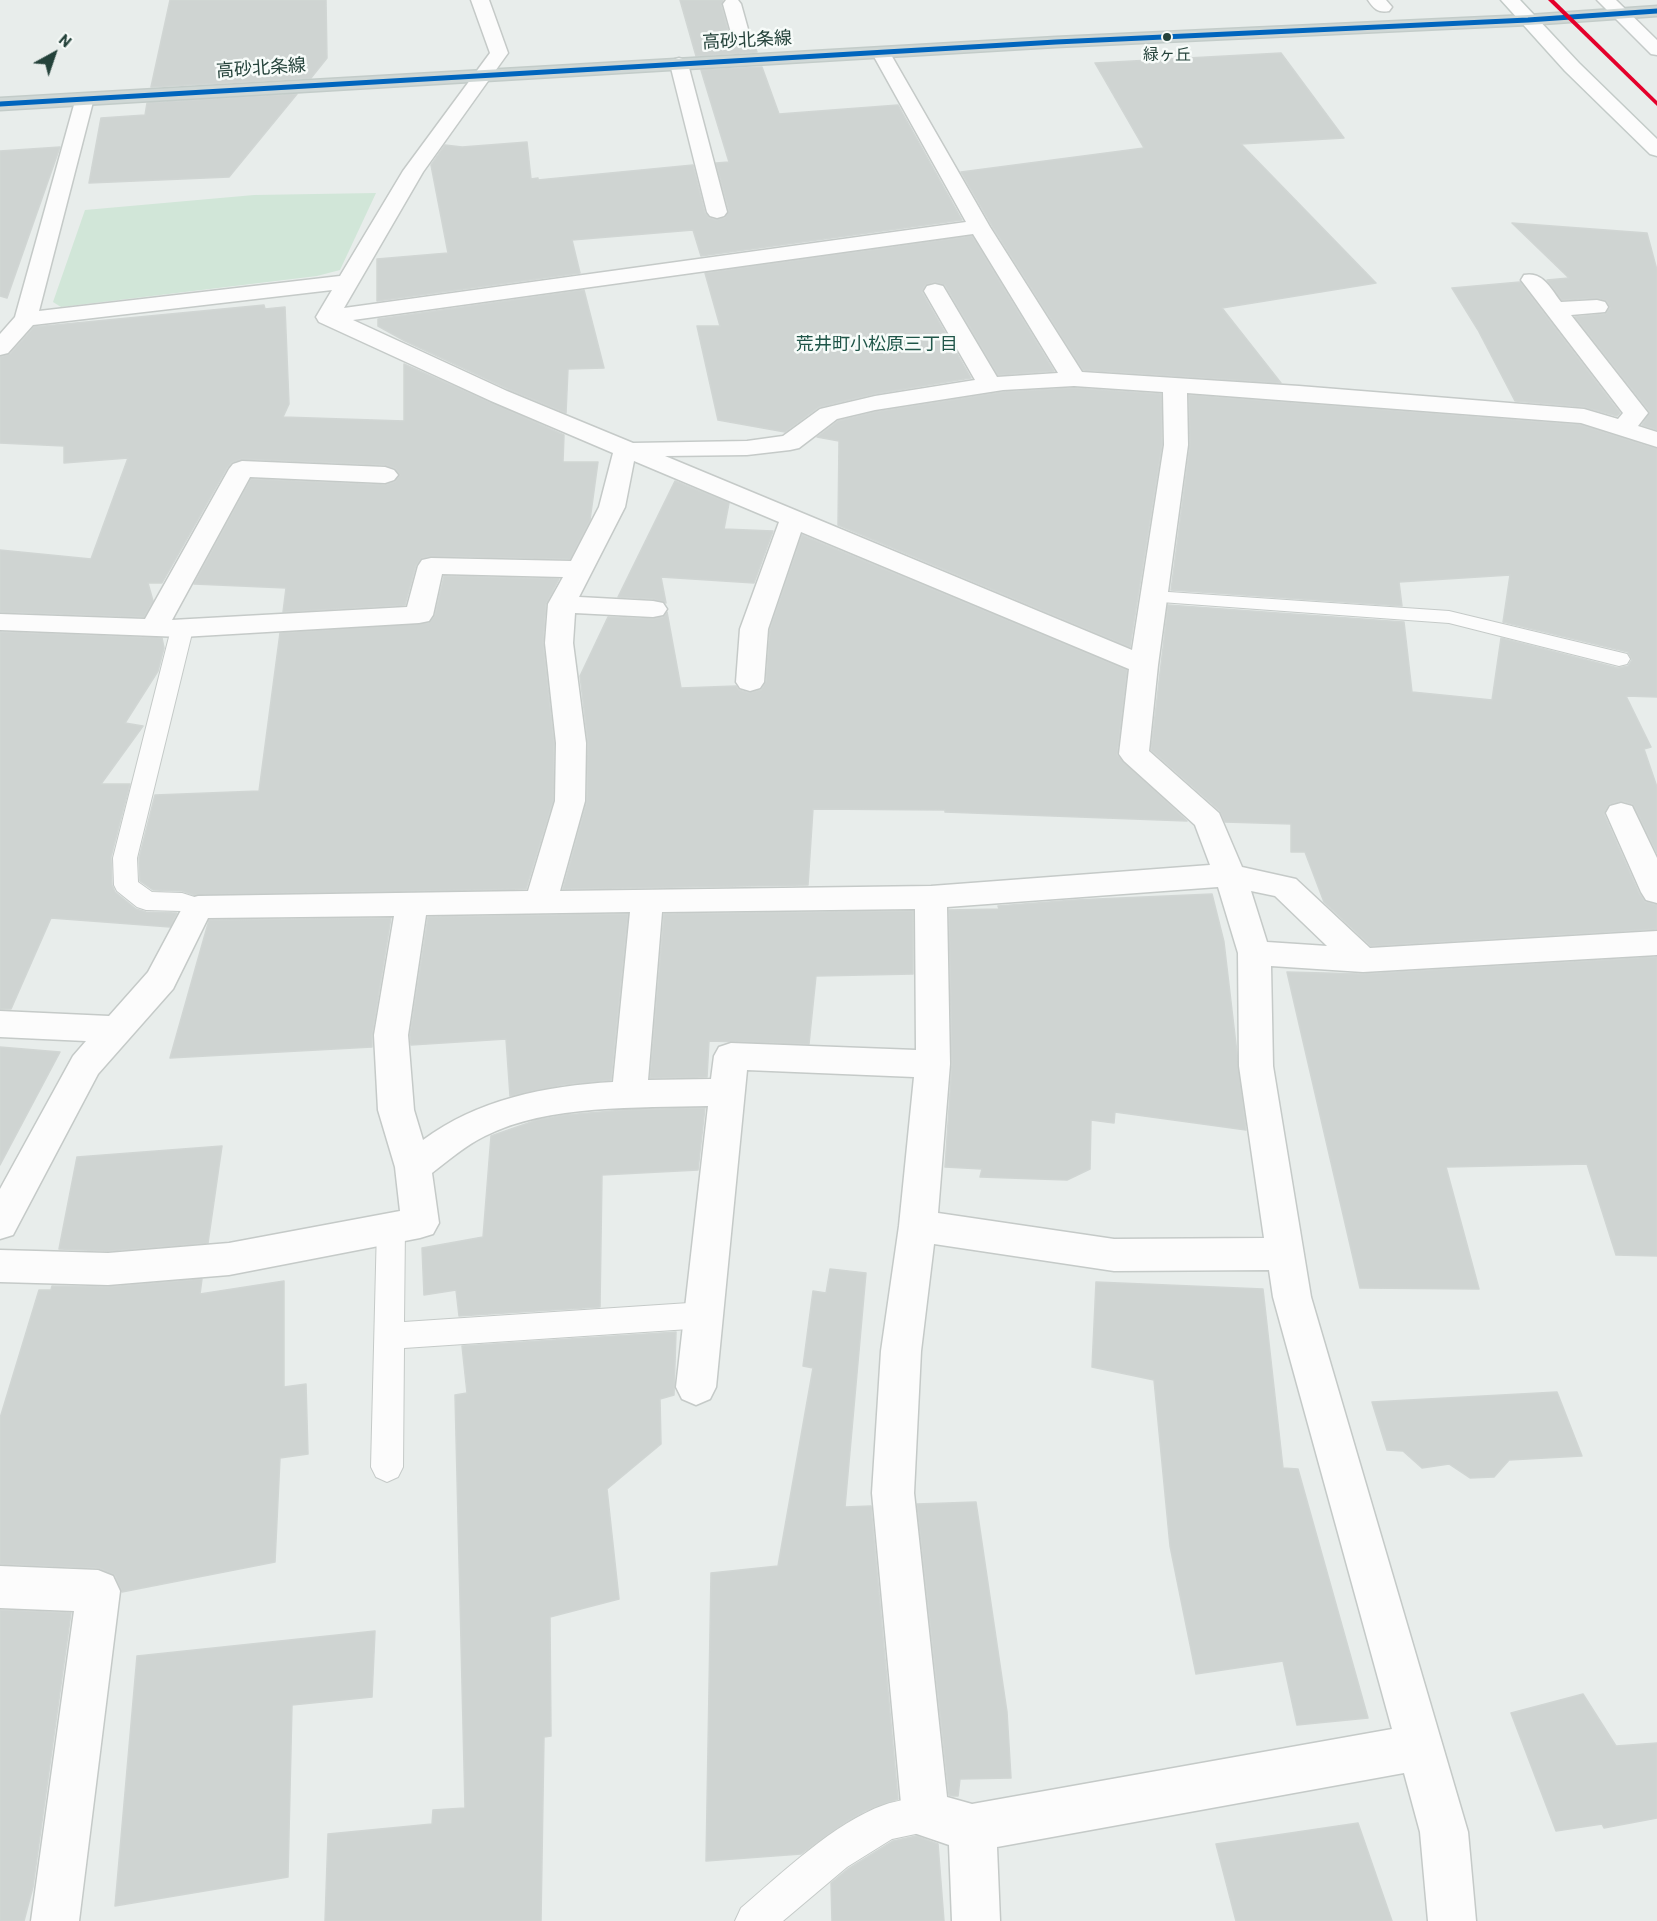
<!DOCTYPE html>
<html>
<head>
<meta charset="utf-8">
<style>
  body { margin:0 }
  #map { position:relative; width:1657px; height:1921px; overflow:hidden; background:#e8edeb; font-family:Barlow,sans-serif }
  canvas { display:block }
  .north { position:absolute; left:24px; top:24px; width:60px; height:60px; -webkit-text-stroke:4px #f7fbf9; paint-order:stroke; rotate:40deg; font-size:16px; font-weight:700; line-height:24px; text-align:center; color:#24423a }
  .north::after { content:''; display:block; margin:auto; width:21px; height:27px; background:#24423a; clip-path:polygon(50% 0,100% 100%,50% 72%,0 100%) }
</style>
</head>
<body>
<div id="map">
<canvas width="1657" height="1921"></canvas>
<div class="north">N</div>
</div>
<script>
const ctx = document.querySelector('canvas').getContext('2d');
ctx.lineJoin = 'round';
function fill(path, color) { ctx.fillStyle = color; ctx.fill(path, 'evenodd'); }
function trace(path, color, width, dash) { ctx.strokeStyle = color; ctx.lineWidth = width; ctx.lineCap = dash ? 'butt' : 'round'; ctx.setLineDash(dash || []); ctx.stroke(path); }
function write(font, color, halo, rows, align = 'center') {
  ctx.font = font + ' Barlow,"Noto Sans JP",sans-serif'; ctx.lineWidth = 5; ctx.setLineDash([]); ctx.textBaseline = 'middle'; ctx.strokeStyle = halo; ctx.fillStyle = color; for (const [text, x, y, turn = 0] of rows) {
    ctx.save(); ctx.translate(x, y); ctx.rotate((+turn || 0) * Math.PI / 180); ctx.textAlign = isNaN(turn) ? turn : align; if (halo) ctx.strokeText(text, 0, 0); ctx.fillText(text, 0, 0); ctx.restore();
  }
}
const green = new Path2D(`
  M376,193L340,270L317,276L61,307L53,302L85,210L254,195Z`);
const building = new Path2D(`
  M170,0H326L327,58L311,78L151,87Z
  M680,0H723L721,5L731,41L736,46H748L753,41L757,52L696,56Z
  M1281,53L1344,138L1241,144L1376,283L1222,308L1281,383L1083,370L992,226L961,172L1144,148L1095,63Z
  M762,67L779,114L898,105L962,220L701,256L693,230L572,240L580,273L377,301V259L448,253L431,165L445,145L462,147L527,142L531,179L538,178V180L693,165L705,213L709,218L716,220L725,218L729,211L716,163L729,162L701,70Z
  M297,94L229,177L89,183L101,118L145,115L147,103Z
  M60,147L7,298L0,296V151Z
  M1512,223L1647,233L1657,270V430L1642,425L1650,412L1575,317L1605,314L1610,308L1607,301L1597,298L1562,300L1547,280L1569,278Z
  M972,236L1054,371L998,375L945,285L934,282L925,285L922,292L971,378L874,394L819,407L785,432L718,420L697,326H720L705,273Z
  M1520,282L1620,413L1617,416L1584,407L1515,401L1478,330L1452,288Z
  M584,290L604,368L568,369L566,413L508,389L405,341L378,326V319Z
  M264,305L265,309L285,307L289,404L283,417L404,421V364L564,435L563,462H598L590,520L570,559L431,556L422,558L416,565L405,605L283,612L286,588L194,584L251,479L385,485L395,482L400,475L395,468L385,465L242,459L232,462L227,468L162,583H148L153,601L144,617L0,612V550L91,559L128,458L64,463V446L0,443V357L10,354L34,327Z
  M1074,388L1161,394L1162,445L1130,647L838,525L839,441L817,437L838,421L875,412L1003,392Z
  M1189,395L1581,425L1657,449V697L1626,696L1651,747L1644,749L1657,787V853L1633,804L1622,801L1609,804L1604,814L1639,893L1645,902L1657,905V929L1371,946L1324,902L1305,852H1291V824L1225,822L1220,811L1151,750L1168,605L1404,622L1412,692L1492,700L1501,638L1618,668L1628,666L1632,660L1628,652L1503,622L1510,575L1399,582L1402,606L1171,590L1190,445Z
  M675,481L729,503L724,529L773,531L754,583L661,577L666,603L653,599L618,597Z
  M802,535L1127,670L1117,755L1187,821L945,812V810L813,809L808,885L563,889L587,801L588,743L580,676L608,617L653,619L663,617L667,612L681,688L736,686L739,690L749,693L761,690L766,682L770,629Z
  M444,576L559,579L546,604L543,643L554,743L553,801L526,889L194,895L182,891L153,890L140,881L139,858L155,795L259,791L280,633L429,623L435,615Z
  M0,632L162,638L164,648L158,671L125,723L143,726L101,784H130L111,857L112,885L115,892L136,909L146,912L177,913L170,927L51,918L11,1009H0Z
  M1212,894L1224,942L1246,1130L1115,1112L1114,1123L1091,1120L1090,1169L1067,1180L980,1177L982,1169L945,1167L952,1064L949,910L999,909L998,906L1074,900Z
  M913,911V974L816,976L809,1044L709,1041L707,1077L650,1078L664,914Z
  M628,914L611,1080L562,1085L510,1096L506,1039L411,1045L410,1035L428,917Z
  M391,918L372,1035V1047L170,1058L209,920Z
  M1657,957V1256L1616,1255L1587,1164L1446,1167L1479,1289L1360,1288L1287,972L1363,974Z
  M0,1047L60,1052L0,1165Z
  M705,1108L698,1170L602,1175L600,1307L459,1316L456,1290L424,1295L422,1248L483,1237L491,1136L537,1120L565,1115L624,1110Z
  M222,1146L208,1243L108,1251L59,1249L77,1157Z
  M830,1269L866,1273L845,1507L871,1506L898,1799L865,1811L846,1822L801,1854L706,1861L711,1573L778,1566L813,1368L803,1366L813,1291L826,1293Z
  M202,1279L200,1294L284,1281V1387L306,1384L308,1454L280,1458L275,1562L122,1592L115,1575L99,1568L0,1564V1418L39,1290H51L52,1286L108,1287Z
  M1096,1282L1263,1289L1283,1468L1298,1469L1368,1718L1297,1725L1283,1661L1196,1674L1170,1546L1154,1380L1092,1367Z
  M676,1332L674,1395L660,1399L661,1444L607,1489L619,1599L550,1617L551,1736L544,1737L541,1921H325L328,1834L432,1824L433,1810L465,1808L455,1395L467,1393L462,1346Z
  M1557,1392L1582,1456L1509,1460L1494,1477L1470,1478L1449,1464L1422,1468L1403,1451L1387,1450L1372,1402Z
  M976,1502L1007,1712L1011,1778L960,1779L958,1796H953L949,1795L917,1504Z
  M0,1610L71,1613L33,1887L24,1921H0Z
  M375,1631L372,1697L292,1705L288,1877L115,1906L137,1656Z
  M1583,1694L1616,1746L1657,1743V1818L1604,1828L1602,1824L1556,1831L1511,1713Z
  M1358,1823L1392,1921H1236L1216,1844Z
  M916,1836L938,1844L944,1921H832L831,1883L848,1869L893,1841Z`);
const lane = new Path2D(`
  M1154,591L1449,611L1627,654L1630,659L1627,664L1619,666L1449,623L1147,601L1144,597L1147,593Z
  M182,622L190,624L193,629L137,858L138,882L152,892L182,893L207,901L210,907L207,913L198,916L181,911L146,910L137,907L117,891L114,885L113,858L171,629L174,624Z
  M391,1215L401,1219L405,1227L404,1322L704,1302L715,1306L719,1315L715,1324L704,1328L404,1348L403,1467L398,1477L387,1482L376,1477L371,1467L377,1227L381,1219Z
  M925,1796L938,1801L943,1814L938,1827L925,1832L892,1839L847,1867L783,1921H735L741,1908C781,1874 835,1822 884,1805C897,1800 912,1799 925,1796Z`);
const street = new Path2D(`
  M471,0H489L508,53L423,172L344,308L966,222L872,53L875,49H887L890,53L990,227L1082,372L1299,386L1584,409L1618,419L1623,413L1521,280L1524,275C1543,271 1551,289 1561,302L1597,300L1605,302L1608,307L1605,312L1571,315L1648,413L1638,426L1657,432V447L1581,423L1187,393L1188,445L1158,665L1149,751L1219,813L1242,867L1296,879L1370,948L1657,931V955L1363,972L1271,966L1273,1066L1311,1297L1468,1832L1476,1921H1428L1420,1832L1404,1773L997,1847L1000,1921H952L949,1845L908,1831L902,1814L872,1493L881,1351L899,1226L914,1077L747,1070L716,1387L710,1399L696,1405L682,1399L676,1387L708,1106C639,1108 548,1104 485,1136C466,1145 449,1160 432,1173L439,1223L433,1234L420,1238L229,1275L108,1285L0,1282V1250L108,1253L229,1243L400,1211L395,1167L378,1110L374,1035L394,916L208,918L173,989L98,1074L13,1235L0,1239V1189L73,1056L86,1041L0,1037V1011L109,1016L148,972L187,899L198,896L528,891L555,801L556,743L545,643L548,604L563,577L442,574L433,615L429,621L419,623L182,637L0,630V614L145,619L229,469L233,464L242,461L385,467L394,470L398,475L394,480L385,483L250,477L172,620L407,607L418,566L422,560L431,558L571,561L599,507L613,453L491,401L319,322L316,317L332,290L33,325L8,353L0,355V334L15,317L77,94H91L94,98L39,311L340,276L403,171L490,53ZM973,234L1058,373L997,377L946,291L943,286L935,284L927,286L924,291L975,380L875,396L820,409L783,436L747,441L633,443L507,391L353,320ZM1074,386L1163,392L1164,445L1132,650L665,456L747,455L790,450L799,448L837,419L875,410L1003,390ZM634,461L779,522L740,629L736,682L740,688L750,691L760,688L764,682L768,629L801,532L1129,669L1119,754L1124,761L1195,825L1210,865L931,886L560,891L585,801L586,743L573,643L575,613L653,617L663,615L667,609L663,603L653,601L579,597L625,507ZM1218,887L1238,953L1239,1066L1264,1238L1114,1239L938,1213L950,1064L947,907ZM1251,891L1275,896L1327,946L1267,942ZM915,909L916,1050L731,1043L719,1047L714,1056L711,1079L648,1080L662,912ZM630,912L613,1082C546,1086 478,1099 423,1140L414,1110L408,1035L426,915ZM934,1244L1114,1271L1269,1270L1273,1297L1392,1729L972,1804L947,1797L914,1493L921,1351Z
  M726,0H738L741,4L751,40L748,44H736L733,40L723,4Z
  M1368,0H1386L1392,7L1389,11C1378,13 1374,9 1368,0Z
  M1597,0H1616L1657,40V55L1651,54Z
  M679,58L686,60L688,64L727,212L724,216L717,218L710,216L707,212L670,64L672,60Z
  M1621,803L1632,806L1657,858V903L1646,900L1641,892L1606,813L1610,806Z
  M0,1566L98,1570L113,1576L120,1591L79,1921H31L74,1611L0,1608Z`);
const secondary = new Path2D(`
  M1501,0H1520L1579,63L1657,139V156L1650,154L1565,71Z`);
const primary = new Path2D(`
  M1657,6V16L1528,25L1056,47L0,110V98L1056,37L1528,15Z`);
const bus1 = new Path2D(`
  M0,104L1056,42L1528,20L1657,11`);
const rail1 = new Path2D(`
  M1548,0H1554L1657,101V106Z`);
const markers = [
  [1167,37,5,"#24423a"]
];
const farBusnames = [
  ["緑ヶ丘",1167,55]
];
const farStreetnames = [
  ["高砂北条線",747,40,-3],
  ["高砂北条線",261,68,-4]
];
const farNeighbourhoodnames = [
  ["荒井町小松原三丁目",877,344]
];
fill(green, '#d1e6d8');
fill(building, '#cfd4d2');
trace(building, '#d1d6d4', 1.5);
trace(lane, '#c5cac8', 2);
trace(street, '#c5cac8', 3);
trace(secondary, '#c3cbc8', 3);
trace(primary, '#c3ccc9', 3);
fill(lane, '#fcfcfc');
fill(street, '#fcfcfc');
fill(secondary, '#fcfcfc');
fill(primary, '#cfd7d5');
trace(bus1, '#0065bd', 5);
fill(rail1, '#e4002b');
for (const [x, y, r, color] of markers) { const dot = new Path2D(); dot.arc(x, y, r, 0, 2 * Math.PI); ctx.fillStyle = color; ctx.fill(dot); trace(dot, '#f7fbf9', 2); }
write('16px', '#24423a', '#f7fbf9', farBusnames);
write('18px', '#24423a', '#f7fbf9', farStreetnames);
write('18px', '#1f5548', '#f7fbf9', farNeighbourhoodnames);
</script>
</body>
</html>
